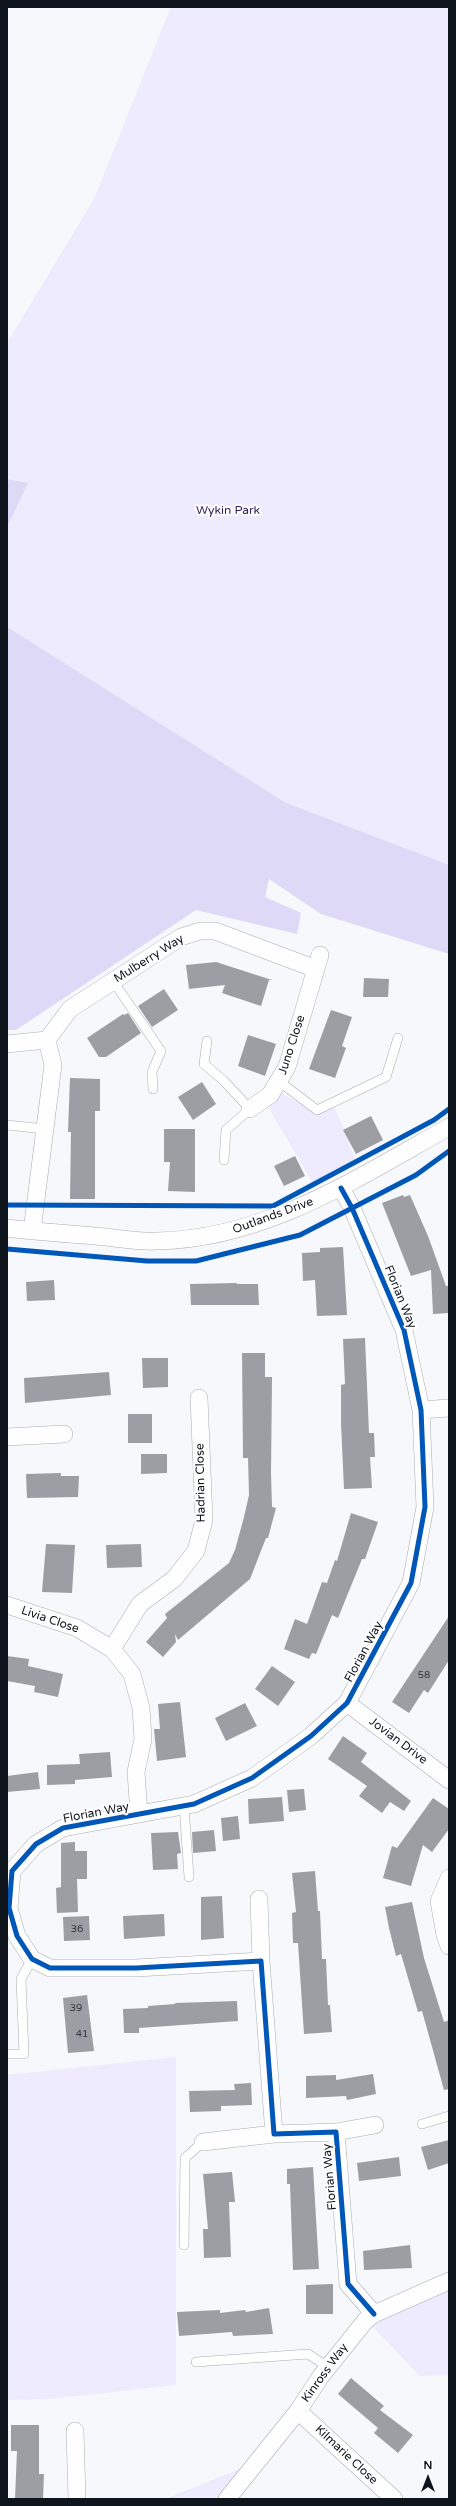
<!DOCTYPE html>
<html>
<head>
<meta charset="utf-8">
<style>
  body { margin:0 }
  #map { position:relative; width:456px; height:2506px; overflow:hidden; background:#f6f8fb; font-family:"Varela Round",sans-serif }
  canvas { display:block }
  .frame { position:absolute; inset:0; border:8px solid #0f151d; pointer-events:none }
  .north { position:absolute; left:408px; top:2458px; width:40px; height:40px; -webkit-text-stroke:3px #fff; paint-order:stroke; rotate:0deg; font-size:11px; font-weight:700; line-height:16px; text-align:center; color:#0f151d }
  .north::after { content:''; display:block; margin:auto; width:14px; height:18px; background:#0f151d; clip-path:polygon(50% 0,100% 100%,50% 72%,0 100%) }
</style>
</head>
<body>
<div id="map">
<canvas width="456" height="2506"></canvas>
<div class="frame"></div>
<div class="north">N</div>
</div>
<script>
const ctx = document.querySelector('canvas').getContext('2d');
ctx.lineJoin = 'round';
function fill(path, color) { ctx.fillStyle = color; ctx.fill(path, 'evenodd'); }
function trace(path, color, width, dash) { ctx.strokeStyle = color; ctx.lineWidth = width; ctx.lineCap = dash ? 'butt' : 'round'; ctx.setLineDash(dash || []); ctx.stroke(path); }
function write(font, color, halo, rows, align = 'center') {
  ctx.font = font + ' "Varela Round",sans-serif'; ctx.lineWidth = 4; ctx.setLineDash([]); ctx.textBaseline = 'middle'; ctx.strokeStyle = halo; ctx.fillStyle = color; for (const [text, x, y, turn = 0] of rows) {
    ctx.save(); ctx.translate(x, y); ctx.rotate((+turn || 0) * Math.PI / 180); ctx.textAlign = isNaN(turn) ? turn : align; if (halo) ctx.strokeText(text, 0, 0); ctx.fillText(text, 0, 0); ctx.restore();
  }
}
const green = new Path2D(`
  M171,7H449V945L275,883L7,679V343L94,199Z
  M279,1092L317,1113L333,1103L355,1159L317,1183H313L268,1107Z
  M176,2057V2385L51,2399L7,2400V2075Z
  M449,2281V2375L420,2376L366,2320Z
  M257,2462L227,2499H165Z`);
const forest = new Path2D(`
  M7,479L28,483L7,527Z
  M7,627L286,803L449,865V954L321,914L269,879L265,897L301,913L297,934L196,910L16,1030H7Z`);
const building = new Path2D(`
  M216,962L272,980H269L261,1006L222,993L225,985L189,989L186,965Z
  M364,978L389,979L388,997H363Z
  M164,989L178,1010L152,1027L138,1006Z
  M331,1010L352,1017L342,1046L346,1048L335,1078L309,1069Z
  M128,1013L141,1033L106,1057H99L87,1038L123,1014L124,1015Z
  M248,1035L276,1044L265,1076L238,1066Z
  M70,1078L100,1079V1111H95V1199H70L71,1132H68Z
  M202,1082L216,1104L193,1120L178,1097Z
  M371,1116L383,1140L356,1154L343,1130Z
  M164,1129H195V1192L168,1191L170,1162H164Z
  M295,1156L305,1176L284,1186L274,1166Z
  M403,1195L404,1197L410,1195L428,1236L446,1286H449V1313L433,1314L431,1270L411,1276L382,1203Z
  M343,1247L347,1315L317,1316L315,1280L303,1281L302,1253L320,1252V1248Z
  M54,1280L55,1300L27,1301L26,1282Z
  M237,1283V1284H258L259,1305H191L190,1284Z
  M365,1338L369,1433H374L375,1457H370L372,1488L344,1489L341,1423V1385L345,1384L343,1339Z
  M242,1353H265V1377H272L271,1473L272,1507L276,1508L268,1538H266L250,1579L178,1640L175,1634L176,1642L163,1657L146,1642L167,1618L165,1614L229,1563L235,1550L244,1517L249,1495L248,1458H243Z
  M142,1358H168V1387L143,1388Z
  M109,1372L111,1395L25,1403L24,1378Z
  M128,1414H152V1443H128Z
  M141,1454H167V1473L141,1474Z
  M61,1473V1476H79L78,1497L27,1498L26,1474Z
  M351,1513L378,1522L365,1559H362L338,1618L332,1615L316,1654L312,1653L309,1659L284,1649L295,1619L307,1624L322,1582L327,1583L335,1560L337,1561Z
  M46,1544L75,1545L72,1593L42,1592Z
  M141,1544L142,1567L107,1568L106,1545Z
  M449,1616V1660L428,1693L424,1690L409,1713L392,1702Z
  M7,1656L29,1659L28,1666L63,1674L58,1697L34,1692L35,1686L7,1681Z
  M272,1666L295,1682L278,1706L255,1689Z
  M180,1702L186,1757L157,1761L154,1729H160L158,1704Z
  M245,1703L257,1726L226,1741L215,1718Z
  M343,1736L367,1753L361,1762L411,1801L404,1811L390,1802L382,1813L359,1796L367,1786L328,1759Z
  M110,1752L112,1777L75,1780V1784L47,1785V1765L80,1764L79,1754Z
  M38,1772L40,1789L7,1792V1776Z
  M304,1789L306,1810L289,1812L287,1790Z
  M282,1797L284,1821L249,1824L248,1799Z
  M433,1798L449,1809V1829L432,1852L423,1845L411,1886L383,1878L392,1846L397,1848Z
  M238,1816L240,1839L223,1841L221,1818Z
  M214,1830L216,1851L193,1853L192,1832Z
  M178,1832L181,1853L177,1854L178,1869L153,1870L151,1833Z
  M75,1842V1851H87V1879H77L78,1912L57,1913L56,1888L61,1887V1843Z
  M315,1871L318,1911H320L322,1959H326L328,2005H330L332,2032L304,2034L298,1943H293L292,1913L296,1912L292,1873Z
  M222,1896L224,1938L201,1940V1897Z
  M412,1902L424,1958L444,2022L449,2020V2089L444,2090L422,2011L418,2012L401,1954L396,1956L389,1928L385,1907Z
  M164,1914L165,1936L124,1939L123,1916Z
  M89,1916L90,1940L64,1941L63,1917Z
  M87,1995L94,2051L68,2053L63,1998Z
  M237,2001L238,2021L139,2028V2033H124L123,2009L148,2008V2006L175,2004V2003Z
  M373,2074L376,2094L347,2100L346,2096L306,2098V2076L336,2075V2080Z
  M251,2083L252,2105L221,2106V2111L190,2112L189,2091L235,2090L234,2084Z
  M449,2140V2163L428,2170L421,2147Z
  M399,2157L401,2176L359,2181L357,2163Z
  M313,2167L319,2269L293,2270L290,2184H287V2169Z
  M232,2172L235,2202H229L231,2257L204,2258L203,2229H208L203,2174Z
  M410,2245L412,2268L364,2270L363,2251Z
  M333,2284V2314H306V2285Z
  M269,2308L273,2334L233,2336L232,2332L179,2336L177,2312L220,2310V2313L245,2310L246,2312Z
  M351,2378L384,2406L380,2410L413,2435L398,2453L374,2433L378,2428L338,2394Z
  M11,2425H39V2474H44L43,2499H15L17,2451H11Z`);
const service = new Path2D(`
  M113,981L161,1051L152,1072L153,1089
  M207,1041L204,1064L224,1081L250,1109L226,1130L224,1160
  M280,1082L317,1110L386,1077L398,1038
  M7,1125L45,1129
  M184,1806L189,1877
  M7,2054H24L21,1979L32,1959
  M422,2124L449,2116
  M184,2245L185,2158L203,2142
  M196,2362L308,2354L328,2367`);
const minor = new Path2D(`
  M7,1044L47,1040L70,1009L181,937L200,931H215L316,969
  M250,1109L270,1095L287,1067L320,955
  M341,1188L352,1208L404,1330L421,1410L425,1507L411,1583L347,1703L311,1736L252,1778L194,1804L63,1828L36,1844L12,1871L9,1908L17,1936L32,1959L50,1968H136L261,1961L274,2134L336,2132L348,2284L374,2314
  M7,1228C40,1232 73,1234 106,1237C123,1239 141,1242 157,1241C266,1239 357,1178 449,1127
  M32,1231L53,1065L47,1040
  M421,1410L449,1408
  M7,1437L64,1434
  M7,1605L77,1628L112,1649
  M347,1703L449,1780
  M139,1814L136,1772L143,1739L141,1708L132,1674L112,1649L140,1604L174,1579L196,1551L204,1520L199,1398
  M449,1878L439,1901L445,1935L449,1946
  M259,1899L261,1961
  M336,2132L375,2125
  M203,2142L274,2134
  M298,2411L394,2499
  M75,2431L77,2499
  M227,2499L298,2411L321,2376L366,2320L374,2314L449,2281`);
const cycleway = new Path2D(`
  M341,1188L352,1208L404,1330L421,1410L425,1507L411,1583L347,1703L311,1736L252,1778L194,1804L63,1828L36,1844L12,1871L9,1908L17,1936L32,1959L50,1968H136L261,1961L274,2134L336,2132L348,2284L374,2314
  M7,1205L273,1206L434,1120L449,1109
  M7,1249L147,1261H196L300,1235L416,1175L449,1151`);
const numberNames = [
  ["58",424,1675],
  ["36",77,1929],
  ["39",76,2008],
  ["41",82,2034]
];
const parkNames = [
  ["Wykin Park",228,511]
];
const streetNames = [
  ["Mulberry Way",149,959,-32],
  ["Juno Close",292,1045,-72],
  ["Outlands Drive",273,1216,-20],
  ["Florian Way",400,1297,68],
  ["Hadrian Close",201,1483,-91],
  ["Livia Close",50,1620,19],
  ["Florian Way",364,1652,-62],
  ["Jovian Drive",398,1741,37],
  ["Florian Way",96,1813,-11],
  ["Florian Way",330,2177,-95],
  ["Kinross Way",325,2373,-54],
  ["Kilmarie Close",346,2455,43]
];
fill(green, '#edebfd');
fill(forest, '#dfd9f8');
fill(building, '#9c9ea4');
trace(service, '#a9adb3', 10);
trace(minor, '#a9adb3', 18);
trace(service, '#fefefe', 9);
trace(minor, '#fefefe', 17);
trace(cycleway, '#0057b8', 5);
write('10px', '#32373f', null, numberNames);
write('12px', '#34205e', '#fff', parkNames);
write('12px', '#0f151d', '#fff', streetNames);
</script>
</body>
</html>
